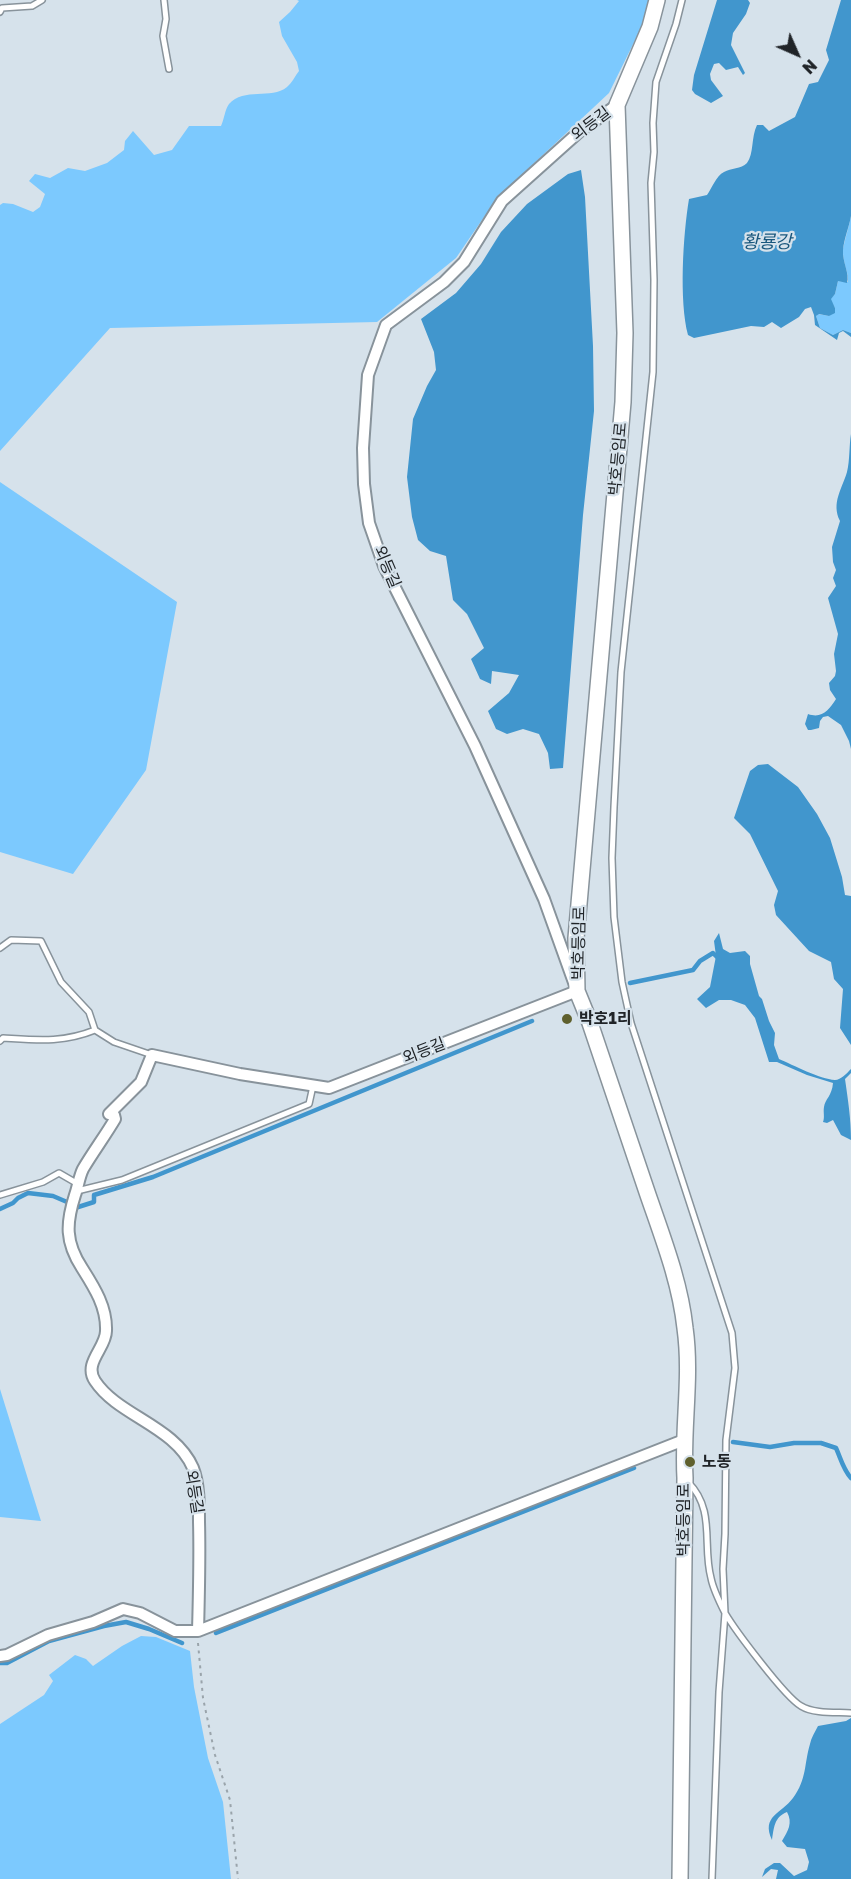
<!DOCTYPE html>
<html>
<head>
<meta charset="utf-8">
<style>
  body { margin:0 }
  #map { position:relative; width:851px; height:1879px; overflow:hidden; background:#d6e2eb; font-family:"Golos Text",sans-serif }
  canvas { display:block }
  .north { position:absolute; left:767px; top:24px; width:60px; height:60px; -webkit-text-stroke:4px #d6e2eb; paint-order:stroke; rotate:135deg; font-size:16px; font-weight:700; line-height:24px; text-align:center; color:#202428 }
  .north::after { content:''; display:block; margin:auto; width:21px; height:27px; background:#202428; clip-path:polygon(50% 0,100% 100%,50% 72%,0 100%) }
</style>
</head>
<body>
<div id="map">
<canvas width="851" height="1879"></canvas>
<div class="north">N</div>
</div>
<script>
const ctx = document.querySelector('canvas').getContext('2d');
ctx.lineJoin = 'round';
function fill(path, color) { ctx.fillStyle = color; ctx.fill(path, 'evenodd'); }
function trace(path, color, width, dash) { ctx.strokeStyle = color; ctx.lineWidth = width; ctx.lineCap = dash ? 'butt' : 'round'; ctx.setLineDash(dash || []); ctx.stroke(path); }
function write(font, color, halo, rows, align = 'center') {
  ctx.font = font + ' "Golos Text","Noto Sans KR",sans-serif'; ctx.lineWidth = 4.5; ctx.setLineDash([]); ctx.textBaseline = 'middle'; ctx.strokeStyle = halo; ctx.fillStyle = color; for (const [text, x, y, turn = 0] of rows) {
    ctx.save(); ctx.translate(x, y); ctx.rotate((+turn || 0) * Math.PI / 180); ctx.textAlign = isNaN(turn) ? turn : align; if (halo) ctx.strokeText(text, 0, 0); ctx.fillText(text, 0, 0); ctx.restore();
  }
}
const green = new Path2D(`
  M297,0H651L643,24L609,93L497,198L456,258L377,322L110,328L0,451V205L3,203L13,204L33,212L40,207L45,194L29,181L35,174L50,178L68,168L85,171L107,163L124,150L125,141L133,131L154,155L172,150L189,126H221C224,120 225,109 229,104C244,87 271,100 287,87C292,83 295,76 299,71L297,62L282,36L279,22L290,12L299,1Z
  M851,216V333L843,330L833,335L820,328L816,316L818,314L829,316L835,308L830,299L835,294L838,281L848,282C849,273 842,261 843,249C845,238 849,227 851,216Z
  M0,482L177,602L146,770L73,874L0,852Z
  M0,1389L41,1521L0,1517Z
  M141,1636L156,1637L190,1651L194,1687L208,1758L223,1802L231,1879H0V1724L44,1695L53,1681L49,1675L75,1655L86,1659L93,1666L122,1646Z`);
const water = new Path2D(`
  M717,0H748L750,3L746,14L733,33L731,45L745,73L743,75L738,67L726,70L719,63L714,64L710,74L711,80L723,96L711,103L695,94L692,90L694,75Z
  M841,0H851V216C849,227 844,239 843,250C842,261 850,274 847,283L838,281L835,294L831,299L835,308V313L829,316L819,314L816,316L820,328L833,335L843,330L851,333V337L843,331L839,333L837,340L815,325L814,315L811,307L805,309L799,317L781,328L772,322L764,327L751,326L694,338L688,335C679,301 683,235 689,199L707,195C712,188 716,176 724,172C731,168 741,169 747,163C754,154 751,137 757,125H763L769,131L795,117L809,84L818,82L829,60L826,50Z
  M581,170L585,197L593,346L594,411L583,515L563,768L550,769L548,753L539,734L523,729L507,734L496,729L488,711L509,693L519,675L492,671L491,684L480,679L471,659L484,648L467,614L453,600L446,556L430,551L418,540L412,517L407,477L413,419L427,386L436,370L434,352L421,319L456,293L481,264L501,232L527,204L568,174Z
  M851,434V749L849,741L841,725L828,716L823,717L820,721L819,728L811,730H808L805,724L808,714C822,719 829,710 836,699L830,690L829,683L835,676L836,671L834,654L838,634L828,598L836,586L833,578L836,570L833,562L832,547L840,521C831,503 842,489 847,472C850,460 849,446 851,434Z
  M768,764L798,787L817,814L830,838L842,877L845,895L851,896V1054V1045L840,1028L843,989L834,979L831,962L809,951L776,915L774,905L778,891L750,834L734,818L750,771L758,765Z
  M719,933L723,949L730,953L745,951L750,956V964L759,996L762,999L769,1021L775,1033L774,1045L779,1059C793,1065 820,1079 835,1080C841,1080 847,1073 851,1069V1073L845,1079C848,1100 851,1119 851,1140L841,1135L833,1120L827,1123L823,1122C825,1117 823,1112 824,1107C825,1099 832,1096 833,1083L807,1075L777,1062H769L755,1018L745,1005L731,1000H719L706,1008L697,999L710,987L716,956L714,941Z
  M851,1718V1879H776L778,1870L771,1869L762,1877L765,1869L774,1863H780L794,1876L807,1870L809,1862L805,1849L787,1847L782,1841C788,1831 793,1823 787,1812C774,1817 774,1828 772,1840C761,1816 781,1814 793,1798C807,1779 804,1764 810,1744C811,1738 815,1732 818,1726L846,1721Z`);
const stream = new Path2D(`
  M630,983L693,970L700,961L713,953L719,959
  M75,1208L94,1202V1195L153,1177L532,1021
  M0,1209L13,1203L18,1198L28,1193L53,1196L67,1202
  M733,1442L770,1447L794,1443H821L836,1448C841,1459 843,1469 851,1478
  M216,1633L634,1468
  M0,1663H7L49,1641L104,1626L126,1622L149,1629L182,1643`);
const path = new Path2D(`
  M198,1643L203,1698L215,1755L230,1800L238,1879`);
const lane = new Path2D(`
  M164,0L166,19L163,36L169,69
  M682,0L676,24L656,82L653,123L654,152L651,183L654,280L653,372L621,672L614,807L612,858L614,917L622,982L631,1023L732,1333L735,1368L726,1440L725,1534L723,1569L725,1613L719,1692L712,1879
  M0,12L2,8L32,6L42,0
  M0,948L11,940L41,941L61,982L89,1012L95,1030L114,1042L152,1055
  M0,1041L3,1038C37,1040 63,1043 95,1030
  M77,1191L122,1180L309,1104L313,1086
  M0,1195L43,1182L59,1173L78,1184
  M688,1482C716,1510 702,1545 711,1578C713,1589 720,1603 725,1613C735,1630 785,1697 801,1706C814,1714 836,1712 851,1713`);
const street = new Path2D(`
  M198,1631C199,1594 200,1558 199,1522C199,1505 199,1483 193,1468C175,1426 118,1416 95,1381C83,1363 106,1348 106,1331C107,1307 94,1287 82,1268C65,1242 66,1223 75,1195C78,1187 79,1177 83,1169C93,1152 105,1136 115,1119L114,1115L109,1114L141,1082L152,1055L240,1074L329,1088L577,991L544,899L475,746L384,566L369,523L364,484L363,448L368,375L386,325L444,282L464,262L502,201L579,132L617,105
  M0,1656L7,1655L48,1635L93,1622L123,1609L140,1613L175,1631H198L684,1440`);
const secondary = new Path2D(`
  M657,0L650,27L617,105L625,333L623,402L576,938L577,991L590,1023C609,1079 628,1135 647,1192C662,1236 680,1281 685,1328C692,1378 682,1428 685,1478L680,1879`);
const markers = [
  [567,1019,6,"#5f602d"],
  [690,1462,6,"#5f602d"]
];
const streetNames = [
  ["외등길",591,124,-37],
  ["박호등임로",618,459,-85],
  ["외등길",387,567,67],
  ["박호등임로",579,943,-89],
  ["외등길",424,1051,-21],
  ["외등길",194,1492,81],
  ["박호등임로",684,1520,-90]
];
const poiNames = [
  ["박호1리",579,1019],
  ["노동",702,1462]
];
const waterNames = [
  ["황룡강",767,242]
];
fill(green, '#7cc9fe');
fill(water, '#4196cd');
trace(stream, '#4196cd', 4.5);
trace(lane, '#88939b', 8);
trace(street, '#88939b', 14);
trace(secondary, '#88939b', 18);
trace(path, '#9aa4ab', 2, [3, 4.5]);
trace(lane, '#fff', 5);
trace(street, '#fff', 10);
trace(secondary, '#fff', 15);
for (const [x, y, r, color] of markers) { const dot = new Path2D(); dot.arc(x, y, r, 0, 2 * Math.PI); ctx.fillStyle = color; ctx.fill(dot); trace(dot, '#d6e2eb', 2); }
write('16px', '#202428', '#d6e2eb', streetNames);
write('bold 16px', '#202428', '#d6e2eb', poiNames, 'left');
write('italic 18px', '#19577d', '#d6e2eb', waterNames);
</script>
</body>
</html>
